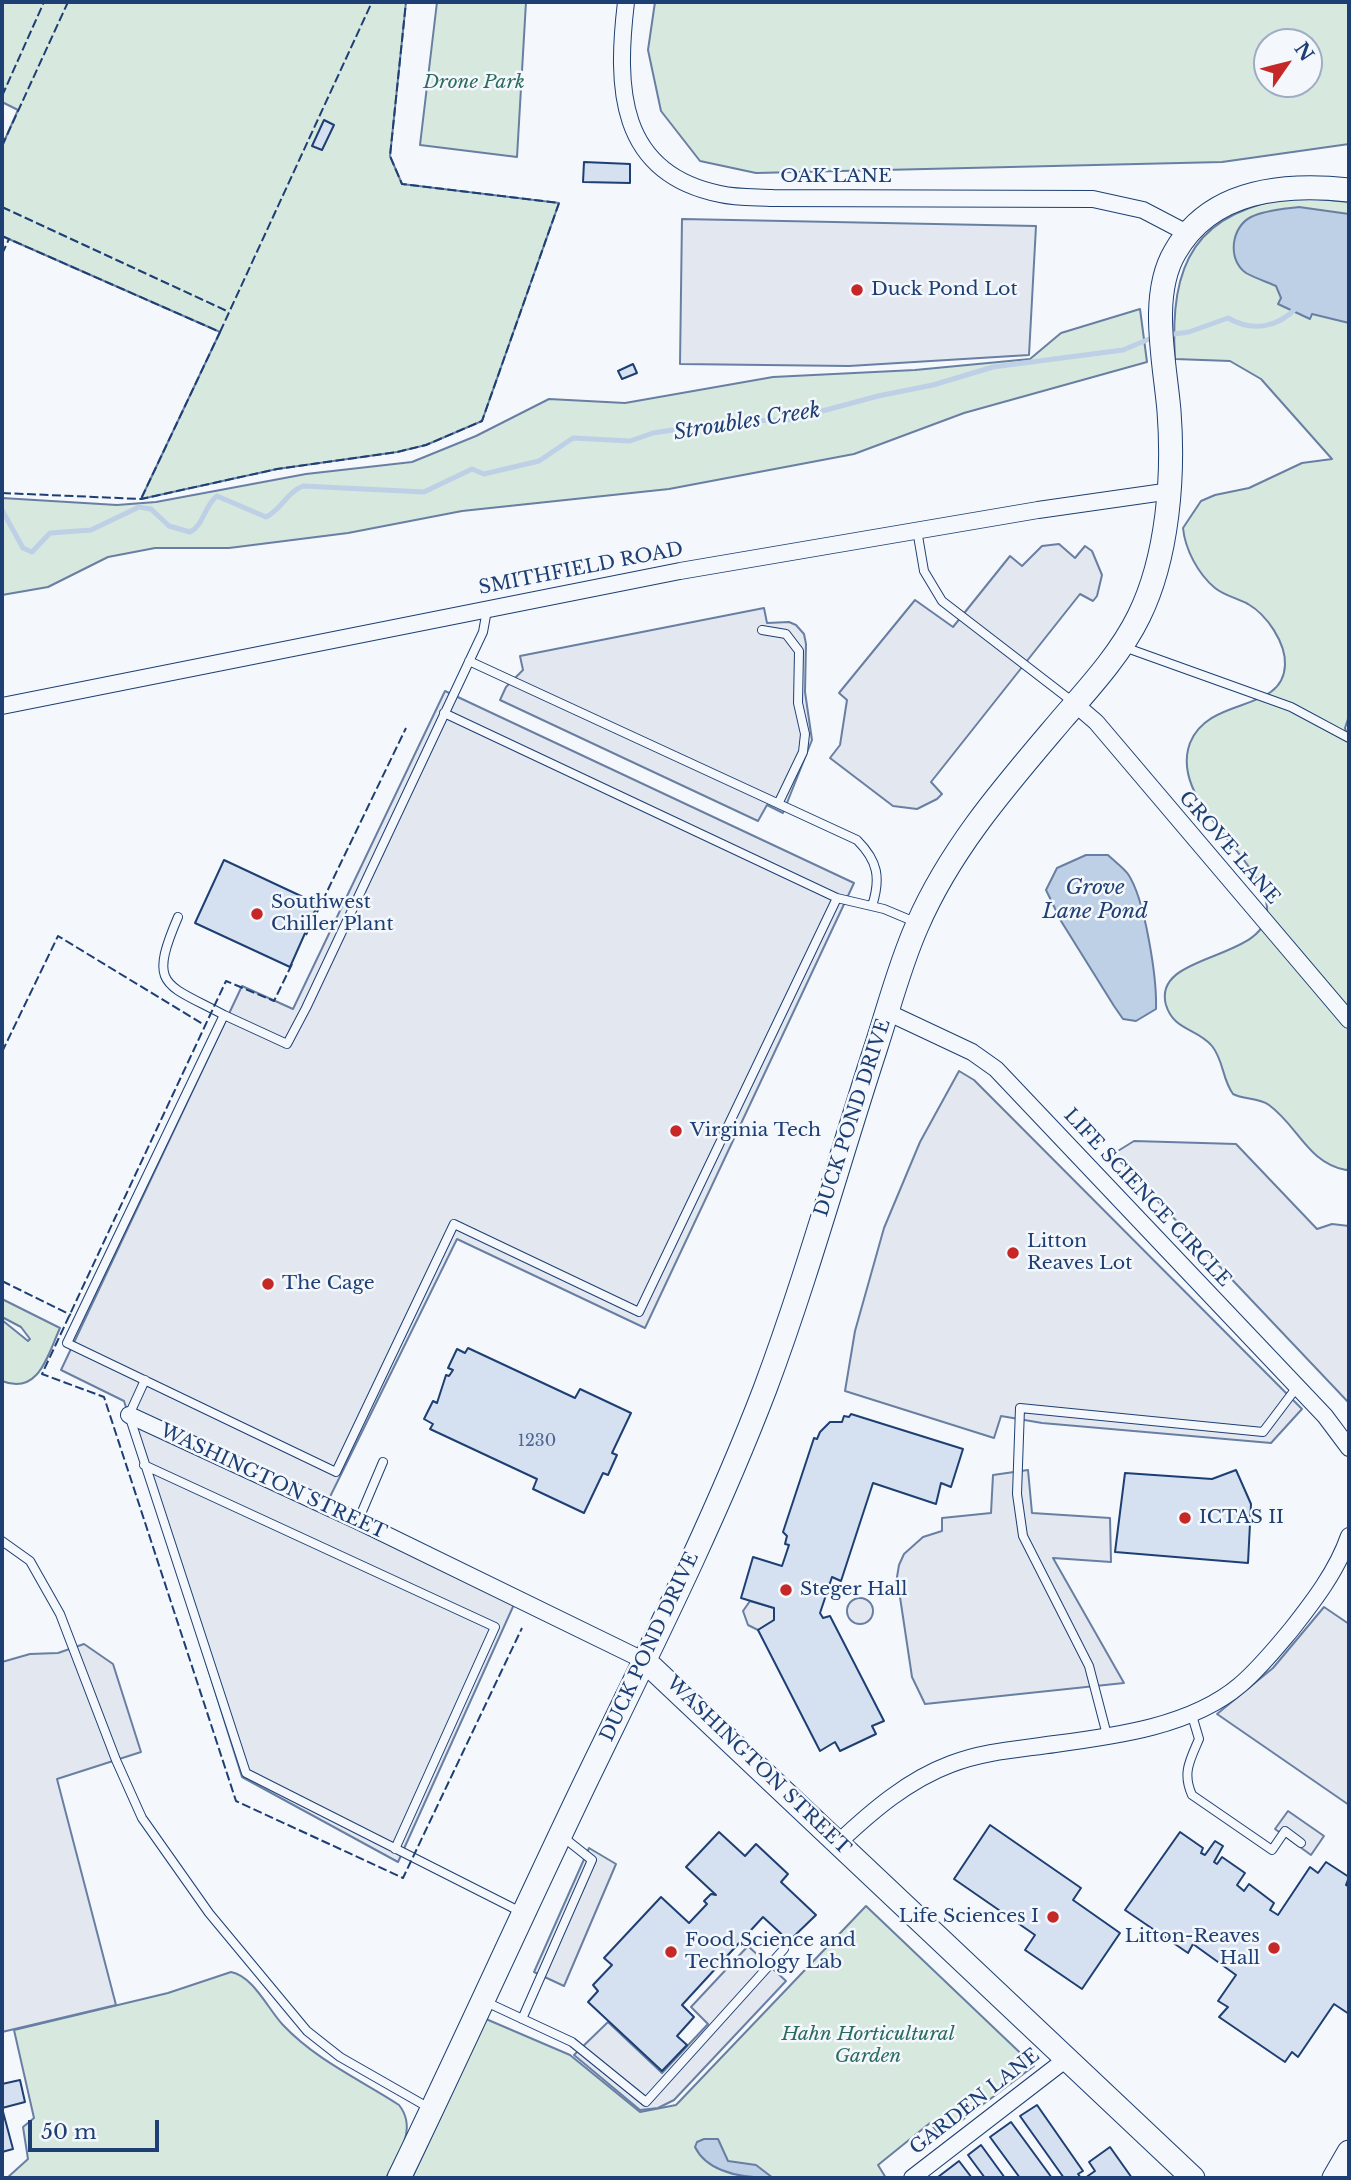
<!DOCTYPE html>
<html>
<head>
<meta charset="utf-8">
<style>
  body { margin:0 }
  #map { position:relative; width:1351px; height:2180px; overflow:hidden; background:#f4f7fb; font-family:"Libre Baskerville",serif }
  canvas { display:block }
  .frame { position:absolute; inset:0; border:4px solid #1d3f73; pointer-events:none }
  .north { position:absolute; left:1253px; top:28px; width:70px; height:70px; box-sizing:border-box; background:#f4f7fb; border:2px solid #9eadc5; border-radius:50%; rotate:55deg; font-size:19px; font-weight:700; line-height:28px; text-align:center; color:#1d3f73 }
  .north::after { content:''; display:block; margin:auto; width:24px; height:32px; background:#c62828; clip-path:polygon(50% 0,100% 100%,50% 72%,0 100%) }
  .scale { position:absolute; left:28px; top:2120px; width:131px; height:32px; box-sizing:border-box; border:4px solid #1d3f73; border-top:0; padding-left:9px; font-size:21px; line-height:24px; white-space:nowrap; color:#1d3f73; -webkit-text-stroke:5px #f4f7fb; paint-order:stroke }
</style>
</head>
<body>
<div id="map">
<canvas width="1351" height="2180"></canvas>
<div class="frame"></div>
<div class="north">N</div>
<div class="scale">50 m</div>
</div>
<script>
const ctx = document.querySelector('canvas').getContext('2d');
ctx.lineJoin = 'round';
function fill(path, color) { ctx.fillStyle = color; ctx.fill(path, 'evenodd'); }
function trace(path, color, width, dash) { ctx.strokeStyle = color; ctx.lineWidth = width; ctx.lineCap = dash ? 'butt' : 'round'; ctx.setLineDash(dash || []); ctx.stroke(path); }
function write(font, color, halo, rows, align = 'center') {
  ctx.font = font + ' "Libre Baskerville",serif'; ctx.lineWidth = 5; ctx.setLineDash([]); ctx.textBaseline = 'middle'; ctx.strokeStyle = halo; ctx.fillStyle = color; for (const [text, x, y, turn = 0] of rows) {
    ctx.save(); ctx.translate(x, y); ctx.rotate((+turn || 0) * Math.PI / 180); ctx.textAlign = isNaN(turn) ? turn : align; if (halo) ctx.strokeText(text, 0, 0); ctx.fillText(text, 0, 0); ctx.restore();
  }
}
const green = new Path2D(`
  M2,2H406L390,156L402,184L559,203L482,421L426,445L397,452L277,469L141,499L220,332L2,236V146L18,110L2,102Z
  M437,2H526L517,157L420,145Z
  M655,2H1349V144L1222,162L756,173L700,161L661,111L648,50ZM1267,42H1309V84H1267Z
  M1297,197L1349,202V716L1345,728L1349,743V1169L1346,1170C1308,1163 1298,1126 1269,1105C1258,1097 1244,1100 1233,1094C1222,1079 1224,1061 1212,1046C1197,1028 1174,1031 1166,1005C1151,951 1272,962 1267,907C1262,856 1168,802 1190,743C1209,695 1283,714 1285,665C1286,643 1267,615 1248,604C1237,598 1225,596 1215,588C1198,574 1185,549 1183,528L1201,501L1215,495L1249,488L1302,463L1332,459L1261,379L1230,361L1175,359C1169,263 1195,210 1297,197Z
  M1140,309L1147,362L964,413L854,454L669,489L462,511L348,533L229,548H155L108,557L48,587L2,595V498L117,505L156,502L306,474L412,462L476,436L549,399L625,403L773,377L915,370L1030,359L1061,333Z
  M2,1299L60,1328C48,1354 39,1396 2,1381V1320L28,1341L30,1339L21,1327L2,1317Z
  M866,1906L1034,2066L941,2136L930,2123L878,2165L886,2178H412L486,2019L570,2055L640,2112L676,2105Z
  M231,1972C253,1976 268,2009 283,2025C316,2060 359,2079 399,2105C418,2129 398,2155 386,2178H7L28,2159L23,2127L34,2118L14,2030L168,1993Z`);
const parking = new Path2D(`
  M682,219L1036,226L1029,355L849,366L680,364Z
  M1059,544L1075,558L1085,546L1092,551L1102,575L1097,596L1093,601L1080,594L931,782L942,794L937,799L917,809L893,806L830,758L840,745L847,700L839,693L915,600L953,627L1010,556L1022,566L1042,546Z
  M764,608L767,623L789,622L796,625L804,634L806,644L805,692L812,740L783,813L767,805L758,821L500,700L506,687L523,670L520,656Z
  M445,691L854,883L645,1328L457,1239L322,1513L516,1600L398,1862L242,1777L124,1401L61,1370L242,986L293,1009Z
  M959,1071L974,1080L1302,1409L1271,1443L1042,1423L1001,1416L994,1438L845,1391L855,1331L884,1228L920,1142Z
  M1134,1141L1236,1144L1317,1229L1332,1224L1349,1226V1403L1113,1154Z
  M1028,1470L1032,1513L1110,1518L1111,1562L1053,1558L1124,1683L925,1704L912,1677L897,1577L899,1565L904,1554L923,1537L942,1531V1518L991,1513L993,1475Z
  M847 1611a13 13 0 1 1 26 0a13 13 0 1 1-26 0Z
  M750,1601L774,1608V1620L758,1630L748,1625L743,1611Z
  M1324,1607L1349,1624V1805L1217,1714L1273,1668Z
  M84,1644L113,1664L141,1752L57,1779L116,2005L2,2032V1662L30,1654L58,1653Z
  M1288,1811L1324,1836L1311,1855L1275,1829Z
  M589,1848L616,1864L564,1986L534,1972Z
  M748,1946L786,1981L674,2100L658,2108L640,2110L574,2055L608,2022L662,2073L708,2024L691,2007Z`);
const water = new Path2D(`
  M1299,207L1349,214V323L1312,314L1310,319L1278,304L1281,298L1276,286C1267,282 1255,278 1246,273C1227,260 1231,227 1251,217C1265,210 1284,209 1299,207Z
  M1086,855H1108C1114,861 1123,867 1128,874C1145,899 1157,978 1156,1009L1136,1021L1123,1019L1114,1006L1061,921L1046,890L1057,868Z
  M704,2139H718L728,2161L756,2165L773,2178C746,2178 708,2174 695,2147L697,2142Z`);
const stream = new Path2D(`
  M1167,335L1189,332L1228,318C1252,332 1278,328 1297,307
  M2,510L23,548L32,552L50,533L91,530L139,507L151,509L169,526L190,532C204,525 204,506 217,496L266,517C282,509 287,492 303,486L424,492L472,469L484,474L539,461L573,438L630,441L653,433L731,421L789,420L878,396L933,385L993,367L1123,350L1154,337`);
const building = new Path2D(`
  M324,120L334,125L322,150L312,146Z
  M584,162L630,164V183L583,182Z
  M633,364L637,373L622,379L618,371Z
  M224,860L318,904L290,967L195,923Z
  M468,1348L575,1398L580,1389L631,1413L612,1453L617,1455L608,1475L603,1473L584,1513L533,1489L537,1479L430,1429L433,1424L424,1419L433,1401L437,1403L446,1375L449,1376L453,1370L448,1368L457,1349L465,1353Z
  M851,1414L963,1449L951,1487L941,1483L936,1504L873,1483L841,1581L832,1577L820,1613L823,1618L830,1616L884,1721L872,1726L876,1734L840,1751L835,1742L820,1751L758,1630L774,1620V1608L741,1598L753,1557L782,1566L789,1545L785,1544L787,1536L783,1532L814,1438L817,1439L820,1432L830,1422H842L844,1416L849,1417Z
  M1236,1470L1251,1504L1248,1563L1115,1552L1125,1473L1212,1479Z
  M990,1825L1081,1888L1073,1900L1120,1933L1082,1989L1025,1950L1035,1935L954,1879Z
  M719,1832L745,1856L756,1844L788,1874L781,1882L816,1915L789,1941L763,1917L682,2005L694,2017L677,2036L687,2045L662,2071L588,2002L598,1991L593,1985L612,1965L604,1958L661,1897L689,1923L707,1904L704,1901L711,1894L716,1895L686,1867Z
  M1180,1832L1203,1848L1201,1853L1205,1855L1215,1841L1223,1846L1214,1862L1217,1864L1222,1857L1245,1873L1237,1885L1244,1891L1249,1884L1274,1903L1270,1910L1278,1915L1310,1867L1318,1873L1326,1862L1349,1877L1346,1885L1349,1887V2014L1334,2004L1298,2057L1292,2052L1285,2062L1219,2017L1228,2007L1218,2001L1236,1975L1193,1944L1188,1953L1125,1910Z
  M20,2080L25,2102L2,2108V2084Z
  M1037,2105L1083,2171L1078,2174L1081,2178H1064L1020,2116Z
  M2,2108L13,2149L2,2152Z
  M1011,2122L1052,2178H1020L990,2137Z
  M981,2145L1005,2178H985L968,2155Z
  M1110,2147L1132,2178H1085L1095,2171L1089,2162Z
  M959,2161L972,2178H939L938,2177Z`);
const lane = new Path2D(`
  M917,530L924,571L942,601L1073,702
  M762,630L786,634L799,651L798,703L805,734L803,752L779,802
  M1124,647L1291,707L1349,738
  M469,661L857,840C878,861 881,878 872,906
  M444,713L837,898L639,1312L454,1224L336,1472L67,1343L224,1015L287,1044L306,1008L483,632L487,610
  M837,898L884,909L915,922
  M178,917C148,987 164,983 224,1015
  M145,1380L129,1415L246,1773L521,1912
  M144,1465L495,1627L395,1849
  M358,1521L383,1462
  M2,1541L30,1561L60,1614L116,1760L142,1818L209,1913L307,2031L340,2057L431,2109
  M1191,1712L1199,1739C1190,1760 1182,1773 1192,1795L1272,1850L1285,1831L1301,1843
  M1107,1735L1089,1666L1023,1536L1017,1494L1020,1408L1263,1432L1297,1387
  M486,2002L572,2042L646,2102L784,1949
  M522,2019L592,1860L563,1837`);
const street = new Path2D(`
  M626,2C616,86 617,173 720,194C737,198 756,197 773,198L1093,199L1143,210L1187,233
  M1075,704L1096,722L1349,1020
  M2,706L680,571L1038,510L1171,491
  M887,1012L972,1052L996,1069L1325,1416L1349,1448
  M129,1415L358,1521L645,1661
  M839,1842C872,1811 908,1780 951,1764C984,1751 1021,1749 1055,1744C1116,1736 1192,1726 1240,1685C1259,1669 1275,1649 1291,1630C1313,1602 1337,1571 1349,1536
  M912,2178L1065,2060`);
const secondary = new Path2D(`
  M645,1661L1193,2178
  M399,2178C463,2046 523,1912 587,1779C649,1651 714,1522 765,1389C807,1277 839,1160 876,1047C889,1007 900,964 917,926C951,847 1008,783 1063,718C1090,687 1121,653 1139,616C1168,557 1174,476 1169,411C1165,363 1149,296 1175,252C1211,189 1284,183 1349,190
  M1334,2178L1349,2152`);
const fence = new Path2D(`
  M2,96L44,2
  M2,146L68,2
  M2,207L229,312
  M2,236L220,332L141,499
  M2,254L9,239
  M220,332L372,2
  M2,493L141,499L277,469L397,452L426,445L482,421L559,203L402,184L390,156L406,2
  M306,935L406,728
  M292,964L274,1001L226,981L42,1374L104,1397L236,1801L403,1878L522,1628
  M2,1052L58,936L206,1026
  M2,1281L71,1315`);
const markers = [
  [857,290,7,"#c62828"],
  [257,914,7,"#c62828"],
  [676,1131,7,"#c62828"],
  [1013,1253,7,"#c62828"],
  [268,1284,7,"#c62828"],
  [1185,1518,7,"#c62828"],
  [786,1590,7,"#c62828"],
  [1053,1917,7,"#c62828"],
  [1274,1948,7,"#c62828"],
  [671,1952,7,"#c62828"]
];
const numberNames = [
  ["1230",537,1441]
];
const parkNames = [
  ["Drone Park",474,83],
  ["Hahn Horticultural",868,2035],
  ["Garden",868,2057]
];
const streetNames = [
  ["OAK LANE",836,177],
  ["SMITHFIELD ROAD",581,569,-11],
  ["GROVE LANE",1229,848,49],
  ["DUCK POND DRIVE",853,1118,-72],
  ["LIFE SCIENCE CIRCLE",1147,1198,47],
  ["WASHINGTON STREET",273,1482,25],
  ["DUCK POND DRIVE",650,1647,-65],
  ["WASHINGTON STREET",758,1766,44],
  ["GARDEN LANE",975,2102,-38]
];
const poiNames = [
  ["Duck Pond Lot",871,290],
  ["Southwest",271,903],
  ["Chiller Plant",271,925],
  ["Virginia Tech",690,1131],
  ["Litton",1027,1242],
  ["Reaves Lot",1027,1264],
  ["The Cage",282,1284],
  ["ICTAS II",1199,1518],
  ["Steger Hall",800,1590],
  ["Life Sciences I",1039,1917,"right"],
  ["Litton-Reaves",1260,1937,"right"],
  ["Hall",1260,1959,"right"],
  ["Food Science and",685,1941],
  ["Technology Lab",685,1963]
];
const waterNames = [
  ["Stroubles Creek",747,422,-9],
  ["Grove",1095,888],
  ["Lane Pond",1095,912]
];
fill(green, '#d7e8df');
trace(green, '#687fa3', 2);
fill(parking, '#e3e8f0');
trace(parking, '#687fa3', 2);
fill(water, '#bed0e5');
trace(water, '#687fa3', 2);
trace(stream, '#bed0e5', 5);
fill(building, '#d5e0f0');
trace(building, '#1d3f73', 2);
trace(lane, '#1d3f73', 10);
trace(street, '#1d3f73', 18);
trace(secondary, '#1d3f73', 25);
trace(lane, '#f4f7fb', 8);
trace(street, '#f4f7fb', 16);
trace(secondary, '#f4f7fb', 23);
trace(fence, '#1d3f73', 2, [9, 3.5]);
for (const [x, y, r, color] of markers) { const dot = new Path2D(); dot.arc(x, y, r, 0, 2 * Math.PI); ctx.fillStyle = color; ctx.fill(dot); trace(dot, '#f4f7fb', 2.5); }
write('16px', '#4b6792', null, numberNames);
write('italic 19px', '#2c6c60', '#f4f7fb', parkNames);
write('19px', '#1d3f73', '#f4f7fb', streetNames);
write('19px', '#1d3f73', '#f4f7fb', poiNames, 'left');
write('italic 21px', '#1d3f73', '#f4f7fb', waterNames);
</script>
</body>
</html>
